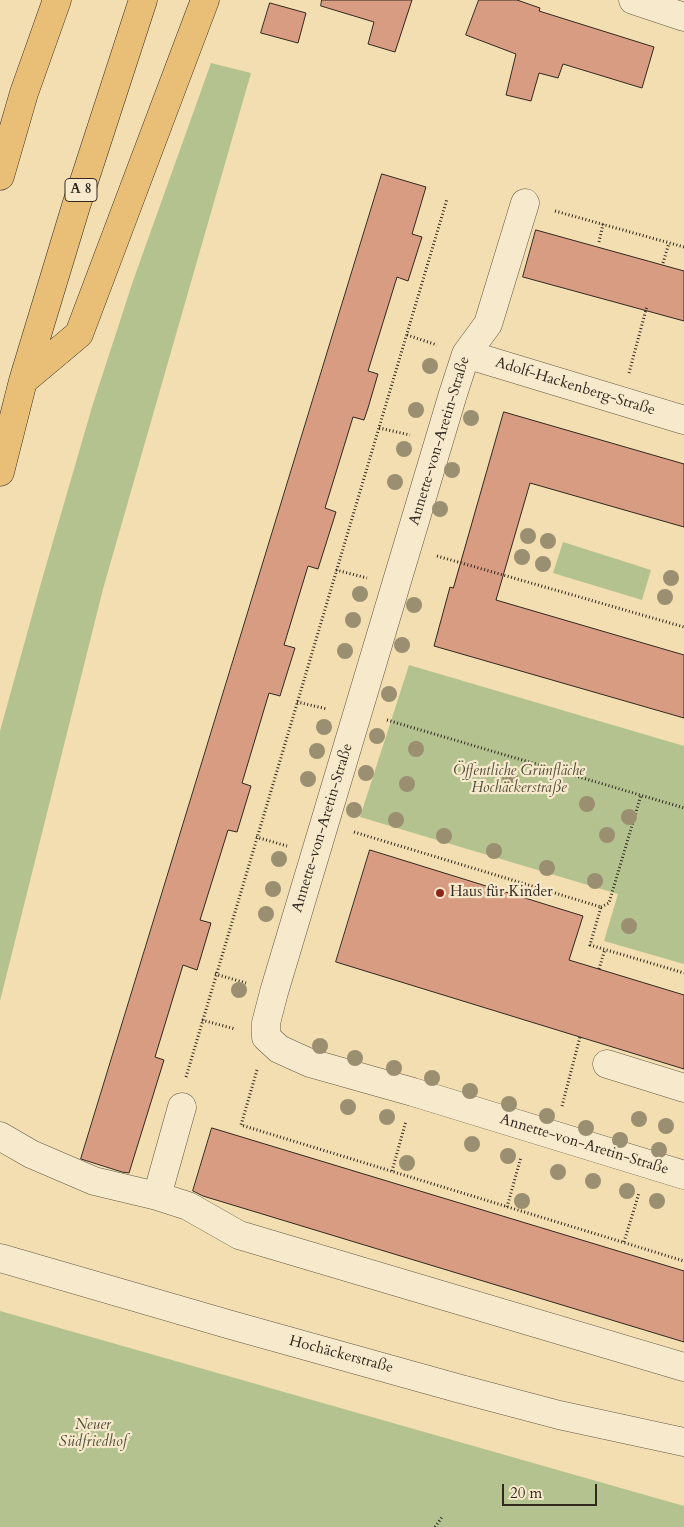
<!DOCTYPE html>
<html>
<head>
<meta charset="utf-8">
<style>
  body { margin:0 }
  #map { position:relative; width:684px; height:1527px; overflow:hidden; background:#f2deb0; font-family:Cardo,serif }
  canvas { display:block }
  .scale { position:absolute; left:502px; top:1484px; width:95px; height:22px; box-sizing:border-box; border:2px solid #322820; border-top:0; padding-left:6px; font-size:15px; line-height:18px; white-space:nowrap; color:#322820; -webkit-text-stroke:4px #f7eacc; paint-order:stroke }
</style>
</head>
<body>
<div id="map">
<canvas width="684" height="1527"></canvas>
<div class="scale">20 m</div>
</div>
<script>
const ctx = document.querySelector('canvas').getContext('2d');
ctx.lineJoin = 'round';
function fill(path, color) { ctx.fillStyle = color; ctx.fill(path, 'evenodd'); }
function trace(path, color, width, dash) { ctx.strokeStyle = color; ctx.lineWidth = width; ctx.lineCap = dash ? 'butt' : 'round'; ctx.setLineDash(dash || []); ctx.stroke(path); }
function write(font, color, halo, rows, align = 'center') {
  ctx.font = font + ' Cardo,serif'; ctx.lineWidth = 4.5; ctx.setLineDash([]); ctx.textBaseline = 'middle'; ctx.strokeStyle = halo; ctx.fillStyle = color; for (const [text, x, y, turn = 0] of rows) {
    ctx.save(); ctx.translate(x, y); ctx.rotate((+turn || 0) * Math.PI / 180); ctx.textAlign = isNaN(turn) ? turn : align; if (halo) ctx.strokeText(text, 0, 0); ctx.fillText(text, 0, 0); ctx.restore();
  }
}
const green = new Path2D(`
  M211,63L251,73L103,589L0,1001V731L43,576L92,407L133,281Z
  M563,542L651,570L642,600L553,573Z
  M409,665L684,746V964L604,941L618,894L360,817Z
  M0,1311L684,1506V1527H0Z`);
const building = new Path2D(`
  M322,0H412L395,52L368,44L374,22L321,6Z
  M479,0H517L540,8L539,11L654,47L642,88L563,64L558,78L539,73L531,101L506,95L516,54L466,35Z
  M270,3L306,13L298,43L261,33Z
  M382,174L426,187L412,234L422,237L408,281L397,277L368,371L378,374L368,408L364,420L353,417L325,508L336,512L318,569L308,566L284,645L295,648L284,683L280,696L269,693L242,783L251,786L237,832L228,830L200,920L211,923L197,970L183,965L155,1057L164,1060L129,1173L122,1172L81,1159Z
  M536,230L684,271V321L523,277Z
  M504,412L684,464V527L530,483L496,600L684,655V718L434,646L450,587L453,588Z
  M370,850L583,916L569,960L684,995V1069L336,962Z
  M212,1128L684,1271V1342L203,1196L193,1191Z`);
const path = new Path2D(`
  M555,211L684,247
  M599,242L603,224
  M663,263L669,243
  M407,335L437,345
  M629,373L647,306
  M379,428L410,435
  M437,556L684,627
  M336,570L367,578
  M297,702L327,709
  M387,720L684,808
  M354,832L601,907L590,945L684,973
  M256,837L287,846
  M601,907L609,903L641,795
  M599,969L605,949
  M215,974L246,983
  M202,1020L235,1029
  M257,1070L241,1125L684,1261
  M186,1077L447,199
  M562,1106L580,1037
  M392,1171L406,1121
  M507,1207L521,1157
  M624,1242L639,1193
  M435,1527L442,1517`);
const minor = new Path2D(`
  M633,0L684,17
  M525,203L488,324L466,354L453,394L274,992L266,1023V1037L279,1049L310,1063L413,1092L684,1175
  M466,354L684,420
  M607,1064L684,1088
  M182,1107L157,1196L188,1206L239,1235L684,1367
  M0,1136L31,1154L94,1181L157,1196
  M0,1258L231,1325L457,1388L559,1415L684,1442`);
const highway = new Path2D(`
  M0,176L24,93L57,0
  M23,381L79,334L205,0
  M0,472L23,381L76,206L143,0`);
const trees = [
  [430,366],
  [416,410],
  [471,418],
  [404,449],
  [452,470],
  [395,482],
  [440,509],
  [528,536],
  [548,541],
  [522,557],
  [543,564],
  [671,578],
  [360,594],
  [665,597],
  [414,605],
  [353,620],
  [402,645],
  [345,651],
  [389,694],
  [324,727],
  [377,736],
  [416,749],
  [317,751],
  [366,773],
  [510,777],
  [308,779],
  [407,784],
  [587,804],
  [354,810],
  [629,817],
  [396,820],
  [607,835],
  [444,836],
  [494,851],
  [279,859],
  [547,868],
  [595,881],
  [273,889],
  [266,914],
  [629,926],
  [239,990],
  [320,1046],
  [355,1058],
  [394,1068],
  [432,1078],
  [470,1091],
  [509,1104],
  [348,1107],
  [547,1116],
  [387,1117],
  [639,1119],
  [666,1126],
  [586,1128],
  [620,1140],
  [472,1144],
  [659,1150],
  [508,1156],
  [407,1163],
  [558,1172],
  [593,1181],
  [627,1191],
  [522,1201],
  [657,1201]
];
const markers = [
  [440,893,5,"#8f2418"]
];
const shields = [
  [81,190,32]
];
const shieldNames = [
  ["A 8",81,190]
];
const streetNames = [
  ["Adolf-Hackenberg-Straße",575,387,17],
  ["Annette-von-Aretin-Straße",440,441,-73],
  ["Annette-von-Aretin-Straße",323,828,-73],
  ["Annette-von-Aretin-Straße",584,1145,17],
  ["Hochäckerstraße",341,1355,15]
];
const parkNames = [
  ["Öffentliche Grünfläche",519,772],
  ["Hochäckerstraße",519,789],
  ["Neuer",93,1426],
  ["Südfriedhof",93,1443]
];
const poiNames = [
  ["Haus für Kinder",450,893]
];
fill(green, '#b4c290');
fill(building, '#d89c82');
trace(building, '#322820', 1);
trace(minor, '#625644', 29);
trace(highway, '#322820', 29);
trace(path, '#322820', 3, [1, 2.5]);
trace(minor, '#f7eacc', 28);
trace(highway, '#e9bf78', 28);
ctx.fillStyle = '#9a8f70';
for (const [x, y] of trees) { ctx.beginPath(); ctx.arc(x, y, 8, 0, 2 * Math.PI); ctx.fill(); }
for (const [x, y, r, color] of markers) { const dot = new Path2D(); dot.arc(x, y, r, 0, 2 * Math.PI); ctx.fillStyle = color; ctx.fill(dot); trace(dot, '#f7eacc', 2); }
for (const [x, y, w] of shields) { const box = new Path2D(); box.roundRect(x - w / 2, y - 11.5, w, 23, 4); ctx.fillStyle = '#f7eacc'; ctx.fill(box); trace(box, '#322820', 1); }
write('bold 14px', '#322820', null, shieldNames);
write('15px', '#322820', '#f7eacc', streetNames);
write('italic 15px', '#524e3c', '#f7eacc', parkNames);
write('15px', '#322820', '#f7eacc', poiNames, 'left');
</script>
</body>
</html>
